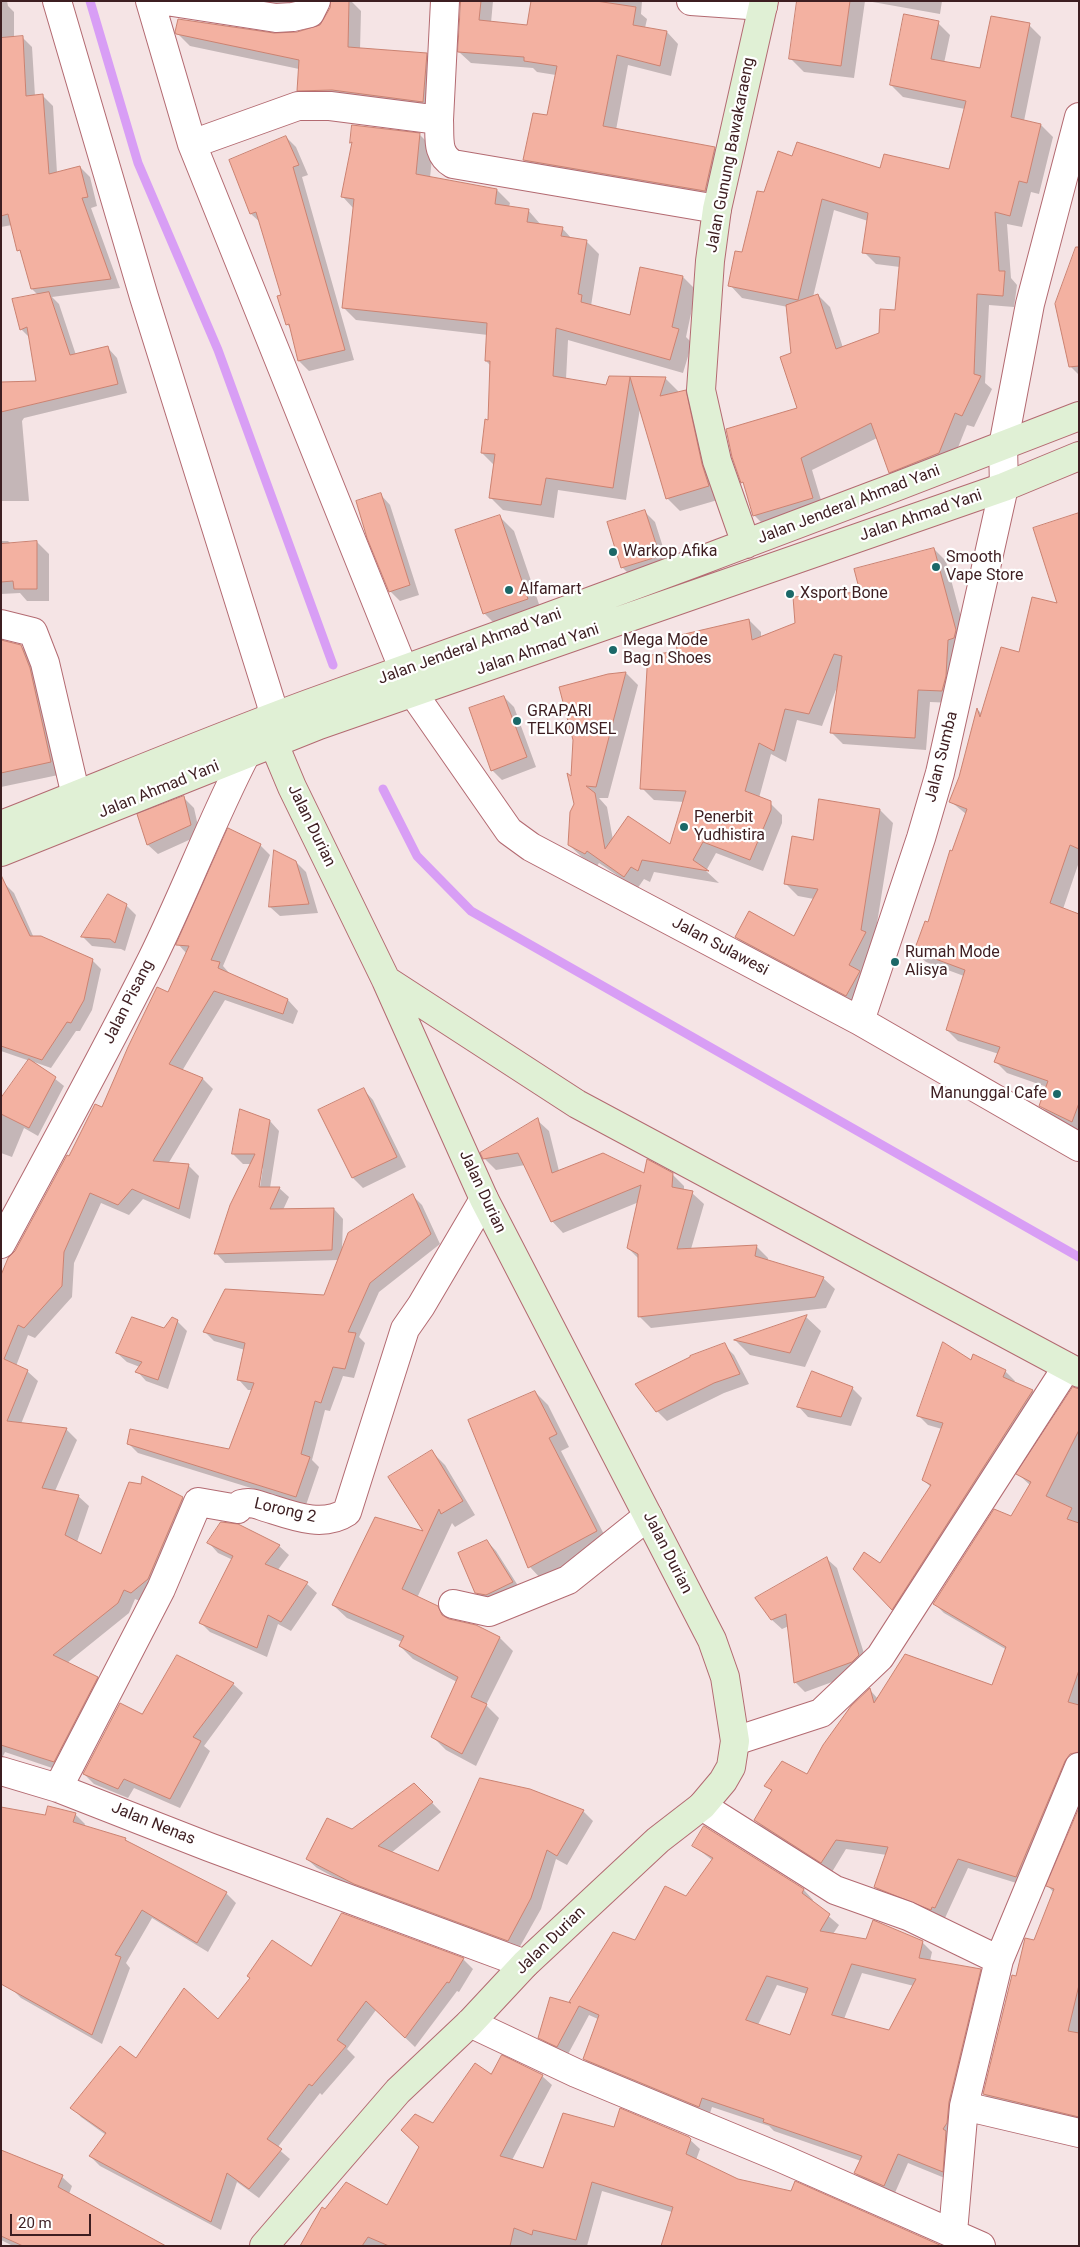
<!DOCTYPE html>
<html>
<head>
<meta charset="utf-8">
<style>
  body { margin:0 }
  #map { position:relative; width:1080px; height:2247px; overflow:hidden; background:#f5e4e5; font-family:Roboto,sans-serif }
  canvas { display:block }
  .frame { position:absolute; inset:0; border:2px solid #3d1e21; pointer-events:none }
  .scale { position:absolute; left:10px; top:2214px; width:81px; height:22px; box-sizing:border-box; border:2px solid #3d1e21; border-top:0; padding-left:6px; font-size:15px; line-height:18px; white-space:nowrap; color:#3d1e21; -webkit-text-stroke:4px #fff; paint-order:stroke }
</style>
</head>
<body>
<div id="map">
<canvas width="1080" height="2247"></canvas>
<div class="frame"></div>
<div class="scale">20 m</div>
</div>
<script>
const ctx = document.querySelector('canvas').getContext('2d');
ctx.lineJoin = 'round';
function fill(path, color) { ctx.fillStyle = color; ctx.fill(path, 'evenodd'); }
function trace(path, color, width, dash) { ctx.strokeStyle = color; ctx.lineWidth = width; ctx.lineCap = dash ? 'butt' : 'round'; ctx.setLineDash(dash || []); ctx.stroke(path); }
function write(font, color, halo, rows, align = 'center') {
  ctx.font = font + ' Roboto,sans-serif'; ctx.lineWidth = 4.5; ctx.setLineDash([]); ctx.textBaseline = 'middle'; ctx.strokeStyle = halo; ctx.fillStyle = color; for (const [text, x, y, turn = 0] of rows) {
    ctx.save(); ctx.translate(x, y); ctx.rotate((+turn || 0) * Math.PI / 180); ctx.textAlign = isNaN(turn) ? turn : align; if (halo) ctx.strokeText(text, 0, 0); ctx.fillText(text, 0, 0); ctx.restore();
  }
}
const shadow = new Path2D(`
  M1,1H7L8,6L14,12V38L22,37L32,47L35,96H43L53,106L57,173L80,167L90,177L97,206L91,208L120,288L52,297L59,304L76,355L108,348L117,358L127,393L24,418L22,421L29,501H1V384L38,382L30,338L21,329L38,295L32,289L12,225L1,227Z
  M212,1H314L311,10Z
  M332,1H351L361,11L360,50L426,54L439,67L435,114L310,103L298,90L299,69L190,46L177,33H297L321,26L331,8Z
  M462,1H493L491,23L528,26L532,1H642L641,14L647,19L645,28L667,32L678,44L671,76L628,65L616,130L714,149L726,160L716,202L536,171L525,160L548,117L556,75L537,72L533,68L471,63L459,52Z
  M798,1H865L854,78L804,72L790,58Z
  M867,1H942L940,14Z
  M938,23L950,35L944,63L981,70L1029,25L1041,37L1024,121L1041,125L1053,137L1039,194L1031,192L1022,227L1007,224L1011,278L1017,285L1014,307L989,305L985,383L992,389L974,427L967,425L951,465L902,484L890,472L877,438L812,470L824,510L766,527L754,515L746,485L742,482L799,409L788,307L742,298L730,285L765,194L793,157L881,170L950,171L965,109L903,97L891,85ZM834,210L868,221L864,252L876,264L900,267L896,311L880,334L843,348L830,307L818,295L813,297Z
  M353,126L420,135L433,148L430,178L497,190L510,203L509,207L528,210L541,225L562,228L572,239L586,241L599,254L591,306L630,317L683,277L696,290L686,337L692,343L683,373L568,340L566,379L607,386L610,378H665L678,391V393L685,392L698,405L721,499L680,511L667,498L640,408L626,500L558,490L554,518L503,510L490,497L494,465L482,453L490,421L491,366L486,361L488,335L356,320L343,307L354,209L342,196L353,144L352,142Z
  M286,137L296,147L308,175L302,177L354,360L309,371L299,361L291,329L287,324L282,296L261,223L251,214Z
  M1079,289V375L1071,367L1057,304Z
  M381,495L390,505L419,595L400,601L390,591Z
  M645,512L655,522L669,566L632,577L622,567Z
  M1079,514V862L1063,909L1079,915V1131L1051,1116L1040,1105L1047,1087L1007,1073L996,1062L999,1054L958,1041L947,1030L964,976L926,962L915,951L929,924L966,814L950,801L960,777L978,710L982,714L1020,654L1059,604Z
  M500,517L514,531L542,613L499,628L484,613Z
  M1,541H8L11,544L37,542L49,554V601H27L20,593L1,594Z
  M934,549L946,561L968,643L954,703L930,702L926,750L843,744L831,732L837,687L822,726L797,720L786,762L771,754L759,798L770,803L782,815V823L763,871L716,853L706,871L719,883L654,872L650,882L644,879L637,889L599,863L597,866L582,857L569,845L575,804L626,673L638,685L608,798H599L607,807L613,840L671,846L684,802L654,800L642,788L678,652L749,620L761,632V637L796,624L862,593Z
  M1,641L21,646L33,659L63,774L1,787Z
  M504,697L514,707L536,767L502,780L492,770Z
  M184,798L194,808L200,835L158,854L148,845L139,815Z
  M880,810L893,823L874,942L860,1008L749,950L736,937H795L814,899L798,896L785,883L814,841Z
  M260,845L270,855L223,966L230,974L288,1000L298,1011L293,1024L225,1000L182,1071L203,1079L213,1089L168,1164L188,1165L199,1176L190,1219L143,1199L129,1215L101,1203L74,1263L72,1297L35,1338L28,1335L16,1366L27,1371L38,1381L21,1424L66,1429L77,1440L55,1491L78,1496L89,1506L77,1542L102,1556L183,1498L193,1508L142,1602L135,1599L129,1613L67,1663L97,1678L108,1688L64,1772L5,1752L2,1758L1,1358L16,1252L70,1157L103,1109L169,994L187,954L178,944Z
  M296,862L306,872L318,913L280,916L270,907Z
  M5,884L14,893L34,938L92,960L101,969L92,1010L80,1031H76L51,1068L34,1062L64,1086L38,1136L24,1128L12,1157L1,1153V1101L30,1061L1,1051V885Z
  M126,905L136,915L125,951L121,949L92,946L83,937Z
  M364,1090L373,1100L406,1167L363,1188L353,1178L320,1110Z
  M537,1120L549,1131L559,1171L672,1174L684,1186V1191L692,1193L704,1204L691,1249L757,1247L768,1258V1261L823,1278L835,1289L826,1308L651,1328L639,1316V1259L628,1248L639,1202L563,1233L552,1221L525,1165L496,1170L484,1158Z
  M270,1121L279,1131L270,1188H279L289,1197L283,1210L334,1209L343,1219L342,1251L412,1195L422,1205L440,1244L379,1292L359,1337L365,1343L354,1378L343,1376L330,1411L325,1410L312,1460L319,1467L306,1505L138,1453L128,1443L230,1450L252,1390H248L239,1380L245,1350L214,1341L205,1332L325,1296L339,1260L225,1263L216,1253L252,1164H243L233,1154ZM263,1167L259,1194L256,1193L260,1173Z
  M806,1317L821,1331L805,1367L750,1355L736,1341Z
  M177,1321L187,1331L168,1389L146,1381L137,1371L140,1367L127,1362L117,1353L165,1329Z
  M724,1345L734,1355L749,1384L724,1393L667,1421L657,1411Z
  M972,1362L1005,1371L1015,1381L1014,1383L1033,1391L1042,1401L902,1618L855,1569L880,1564L931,1487L923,1480L942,1429L928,1425L918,1415Z
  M852,1388L862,1398L851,1426L808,1417L799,1407Z
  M1079,1391V1765L1026,1886L968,1868L945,1918L941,1917V1919L885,1897L875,1887L887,1855L846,1849L832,1872L765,1830L755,1820L773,1792L766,1786L807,1776L870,1690L878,1699L993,1686L1007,1650L944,1613L935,1604L1011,1517L1030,1485L1018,1474Z
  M535,1392L548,1405L569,1447L561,1451L609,1544L542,1580L530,1567Z
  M432,1452L445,1465L475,1515L455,1527L452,1523L417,1598L437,1607L450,1621L476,1626L500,1638L513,1651L486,1705L499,1718L476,1766L446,1750L433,1737L457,1682L413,1659L400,1646L402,1642L347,1618L333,1605L425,1533Z
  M487,1541L496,1551L522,1592L486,1602L476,1592Z
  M209,1543L279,1546L289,1555L277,1571L307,1584L317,1593L291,1631L278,1624L267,1657L210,1632L201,1623L233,1560L218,1553Z
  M827,1559L837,1568L868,1666L862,1671L805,1692L795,1682L789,1626L782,1629L772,1620Z
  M233,1684L243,1693L204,1746L210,1751L180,1808L134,1788L128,1798L94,1784L84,1774L143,1716Z
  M414,1784L441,1812L391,1853L438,1873L583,1811L593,1821L567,1865L556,1859L541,1909L518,1950L365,1894L317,1868L307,1859L352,1831Z
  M1079,1812V2124L994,2104L984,2094L1017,1977L1035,1941L1054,1893L1048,1886Z
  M75,1814L85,1824L84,1827L125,1839L130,1844L226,1893L236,1903L208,1952L152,1918L126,1963L130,1968L102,2044L21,1998L11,1988L46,1816Z
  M704,1827L804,1890L813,1900L812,1902L839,1925L833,1934L866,1941L922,1942L932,1952L930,1961L980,1970L990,1980L952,2181L908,2163L894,2195L865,2183L855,2173L861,2161L774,2131L769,2126L712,2107L709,2116L594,2068L584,2059L598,2019L589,2015L567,2056L549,2047L539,2037L635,1942L686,1897L712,1860L694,1846ZM862,1973L914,1986L889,2032L844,2019ZM777,1985L807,1994L791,2036L758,2025Z
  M463,1959L473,1969L459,1992L457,1991L415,2047L376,2010L347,2049L355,2057L322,2095L320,2093L277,2148L290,2159L259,2198L237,2182L221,2230L100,2166L90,2156L106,2135L81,2117L72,2107L137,2059L218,2021L251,1979L248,1976L312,1968Z
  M492,2075L542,2076L552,2085L512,2160L543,2170L615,2128L688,2138L700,2149L696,2160L738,2180L919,2237L672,2212L602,2191L587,2246H302L325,2210L387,2207L433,2125Z
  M1,2149L7,2154L62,2177L72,2186L69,2194L160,2246H13L1,2240Z`);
const stream = new Path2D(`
  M90,1L138,163L218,350L333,665
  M383,789L417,856L471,911L1079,1257`);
const building = new Path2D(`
  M331,1H349L348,47L427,53L423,102L332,90L297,91L299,60L176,34L175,32L178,19L274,33L297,32L320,25L330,8Z
  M461,1H481L479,20L527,25L531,1H596L636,7L633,25L667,31L660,66L617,55L603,126L715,147L705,191L523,160L533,113L547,115L557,66L524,61V57L458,52Z
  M797,1H850L841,66L789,59Z
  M904,14L939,21L931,59L980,68L991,16L1030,23L1011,117L1041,124L1027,183L1019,181L1010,216L995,212L999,271H1005L1003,296L977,294L974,374L981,376L962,416L955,413L939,453L889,473L871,423L801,458L813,498L753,516L743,482L741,483L732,457L726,429L797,408L780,357L791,353L786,305L818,294L836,349L879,333L880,309L895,310L900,257L862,253L868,213L822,199L798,300L728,286L735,251L742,252L757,191L764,192L778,151L792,156L797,142L880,168L884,154L949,169L966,101L890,85Z
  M23,36L26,96L43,94L49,174L80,166L88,197L82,198L111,279L31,289L20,250L17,251L8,214L1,216V38Z
  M352,125L420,133L416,174L497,189L495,204L529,209L527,222L563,227L561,236L587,240L578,294L582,295L581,302L630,315L640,267L683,276L672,327L679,329L670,360L556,328L553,376L606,385L609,376L666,377L660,396L686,390L702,464L709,486L666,499L630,377L613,488L546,478L541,505L489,498L495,454L481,453L485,419L488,420L490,361H485L487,323L342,308L354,199L341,197L352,142L350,143Z
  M286,136L299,165L293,167L345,350L298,361L289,324L286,325L277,296L281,295L256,212L250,214L229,160Z
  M1076,247H1079V366L1069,367L1055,304Z
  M49,292L70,355L108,346L118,384L1,412V382L36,381L27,327L20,330L12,299Z
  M381,493L410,585L389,592L367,538L356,501Z
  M645,510L660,556L621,568L607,522Z
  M1079,513V849L1070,845L1050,903L1079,914V1103L1072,1122L1039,1106L1048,1081L994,1062L1000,1047L946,1030L965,970L914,951L925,921L928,922L950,850L952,851L967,809L949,802L959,777L977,708L980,717L1001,647L1019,652L1032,597L1057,603L1033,528Z
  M500,515L528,599L483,614L455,530Z
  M37,541V589H14L13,581L1,582V544Z
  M934,548L956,630L954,638L948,640L946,676L942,691L918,690L915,738L830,733L842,656L834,654L809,714L785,709L774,751L759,743L745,791L771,801V810L750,860L703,842L693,860L709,871L642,860L638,871L631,867L624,877L587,851L585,854L568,845L570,812L574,804L567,773L571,776L573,740L559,687L608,674L626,672L596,787L586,786L595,793L605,849L628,816L670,844L686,791L640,789L647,669L645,656L677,651L676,636L749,619L752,640L795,623L793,597L860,592L854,569Z
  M1,640L21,645L30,668L51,762L1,773Z
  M504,696L527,757L491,771L469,708Z
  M184,796L191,825L147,845L137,814Z
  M819,799L880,809L861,930L866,932L849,965L860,971L846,996L735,937L749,911L794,936L818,889L784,884L792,836L813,840Z
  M228,828L261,844L211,960L220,962L218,968L288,999L283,1014L214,991L169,1064L203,1078L153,1161L189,1164L179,1209L132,1189L118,1205L90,1193L64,1252L62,1286L24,1328L18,1325L4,1359L28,1370L7,1421L67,1428L42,1488L79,1495L65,1535L101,1554L129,1482L141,1484L142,1476L183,1497L148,1579L131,1593L124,1590L118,1603L53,1655L98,1677L54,1762L1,1745V1275L8,1258L15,1251L67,1155L69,1156L95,1104L102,1107L128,1047L157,987L168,992L189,946L176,945Z
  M274,850L296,861L309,904L269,907Z
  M1,875L30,936H41L93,959L84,1000L71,1023L67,1022L42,1060L1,1046Z
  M108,894L127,904L115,943L110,939L81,937Z
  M29,1059L56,1077L29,1128L1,1114V1098Z
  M364,1088L397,1157L352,1178L318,1110Z
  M240,1109L270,1120L259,1187H280L270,1209L334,1208L332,1250L214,1254L230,1205L255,1154H232Z
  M538,1118L552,1173L603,1153L644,1173L647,1159L673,1173L672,1187L693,1191L677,1249L757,1245L755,1256L824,1277L815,1297L638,1317V1254L627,1248L641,1185L551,1222L518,1153L483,1159L480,1153Z
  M413,1194L431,1234L370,1283L348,1332L356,1333L345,1369L333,1367L321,1403L315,1401L301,1454L310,1457L296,1497L127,1444L130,1429L229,1449L254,1383L237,1380L245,1343L203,1332L225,1289L324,1295L348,1233Z
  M807,1315L790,1353L734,1340Z
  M132,1317L164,1328L172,1317L178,1320L158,1380L135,1372L142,1362L116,1353Z
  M943,1342L971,1360L973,1354L1006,1370L1003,1377L1033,1390L892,1610L853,1569L864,1552L880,1563L931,1485L922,1480L943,1423L917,1416Z
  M725,1343L740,1374L714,1383L656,1412L635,1384L690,1357V1356Z
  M812,1371L853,1387L841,1417L797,1407Z
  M1073,1387L1079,1389V1430L1046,1496L1072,1508L1067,1519L1079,1523V1670L1068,1702L1079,1705V1752L1070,1754L1065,1761L1016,1877L958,1859L935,1908L932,1907L931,1910L874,1887L888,1847L836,1840L821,1863L754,1820L772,1790L764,1786L782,1761L807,1774L823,1745L851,1706L870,1688L874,1703L905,1654L992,1685L1006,1647L933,1604L994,1509L1011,1516L1031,1482L1016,1474Z
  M535,1391L557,1434L549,1438L597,1531L528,1568L468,1420Z
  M432,1450L463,1501L441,1514L439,1509L402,1589L438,1606L442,1615L449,1619L476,1625L500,1637L471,1697L487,1704L462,1754L431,1737L458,1677L399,1646L404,1636L332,1605L375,1517L423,1531L388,1477Z
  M221,1522L238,1524L280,1545L265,1564L308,1582L281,1622L268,1615L257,1648L199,1623L233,1556L207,1543Z
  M487,1540L513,1582L486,1595L475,1593L458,1553Z
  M827,1557L859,1655L852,1662L794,1683L786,1614L771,1620L755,1598Z
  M177,1655L234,1683L193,1737L201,1741L170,1799L124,1779L118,1789L83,1774L120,1703L142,1714Z
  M480,1778L530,1789L584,1810L557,1856L547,1850L531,1898L508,1941L354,1884L306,1859L327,1818L352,1829L414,1783L433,1802L378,1846L438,1871Z
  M48,1806L76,1813L73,1822L126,1838L125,1840L227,1892L197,1943L142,1910L115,1955L121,1957L92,2035L1,1984V1807L45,1815Z
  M1079,1808V1985L1068,2031L1079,2033V2117L983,2094L1012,1975L1016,1976L1025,1938L1034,1940L1054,1889L1046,1886Z
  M704,1826L804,1889L802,1893L830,1914L820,1931L866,1939L873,1920L923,1941L919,1958L981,1969L949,2102L947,2123L943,2129L946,2131L943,2172L898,2154L884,2186L854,2173L862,2156L763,2122L764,2119L702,2098L699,2107L583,2059L599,2015L579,2006L557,2047L538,2038L550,1997L571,2003L569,2002L613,1932L635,1940L665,1886L686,1896L713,1858L692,1846ZM852,1964L916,1979L889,2030L832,2015ZM767,1976L808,1988L790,2035L746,2020Z
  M342,1913L464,1958L449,1983L447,1982L405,2038L366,2001L337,2040L346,2046L312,2086L309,2084L267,2139L282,2149L249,2189L227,2173L211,2222L89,2156L106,2133L70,2108L120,2046L136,2058L184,1988L218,2019L250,1978L247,1976L272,1940L311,1966Z
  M502,2055L543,2075L500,2156L543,2168L563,2113L614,2127L620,2108L689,2137L691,2139L686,2154L738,2179L791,2191L795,2181L942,2246H661L673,2207L592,2182L576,2240L533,2230L532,2235L514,2228L510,2246H389L368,2237L362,2246H300L322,2207L325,2209L346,2182L387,2205L419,2147L401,2130L415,2114L433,2123L475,2063L491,2074Z
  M1,2150L63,2175L58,2187L166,2246H23L1,2236Z`);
const street = new Path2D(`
  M57,1L144,297L271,703L273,718
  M150,1L192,144L413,693L509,831L531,847L860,1021L1079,1147
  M166,1L276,18L293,17L310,13L316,1
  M691,1L763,6
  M439,120L445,1
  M192,144L298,106H330L439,120C440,138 436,154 453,164L717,209
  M1,624L33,632L45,663L76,796
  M860,1021L921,838L940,773L1004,487L1003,446L1030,304L1079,117
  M1,1244C52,1149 104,1055 152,959C185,892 211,822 245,756
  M453,1604L489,1612L568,1580L648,1516
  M735,1741L821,1713L880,1657L1067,1367
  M1,1771L58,1788L209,1847L525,1964
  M58,1788L161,1589L198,1502L238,1509L241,1504C251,1501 258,1505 268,1508C293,1516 323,1528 347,1512L405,1329L421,1306L484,1199
  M702,1806L835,1890L908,1916L999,1960
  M470,2023L576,2073L781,2158L981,2246
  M964,2106L1079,2133
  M953,2232L964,2106L999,1960L1079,1767`);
const secondary = new Path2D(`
  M746,544L717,461L701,390L710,261L717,209L764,1
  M1,825C103,785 205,742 308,704C566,612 823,516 1079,416
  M1,852L319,725L1004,487L1079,456
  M386,980L577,1104L1079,1373
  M264,2246L398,2091L470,2023L525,1964L658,1840L702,1806L723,1781L731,1767L735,1741L725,1677L712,1640L484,1199L386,980L292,787L274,744L273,718`);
const markers = [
  [613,552,5,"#1b6868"],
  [936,567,5,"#1b6868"],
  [509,590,5,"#1b6868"],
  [790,594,5,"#1b6868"],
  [613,650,5,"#1b6868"],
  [517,721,5,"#1b6868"],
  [684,827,5,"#1b6868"],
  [895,962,5,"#1b6868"],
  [1057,1094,5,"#1b6868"]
];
const streetNames = [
  ["Jalan Gunung Bawakaraeng",731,155,-79],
  ["Jalan Jenderal Ahmad Yani",849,505,-21],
  ["Jalan Ahmad Yani",921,516,-19],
  ["Jalan Jenderal Ahmad Yani",470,647,-20],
  ["Jalan Ahmad Yani",538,650,-19],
  ["Jalan Sumba",942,757,-76],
  ["Jalan Ahmad Yani",159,790,-22],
  ["Jalan Durian",311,826,64],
  ["Jalan Sulawesi",720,947,28],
  ["Jalan Pisang",129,1002,-63],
  ["Jalan Durian",482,1192,65],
  ["Lorong 2",285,1511,13],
  ["Jalan Durian",667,1553,63],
  ["Jalan Nenas",153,1824,22],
  ["Jalan Durian",551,1941,-44]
];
const poiNames = [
  ["Warkop Afika",623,552],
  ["Smooth",946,558],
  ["Vape Store",946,576],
  ["Alfamart",519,590],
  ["Xsport Bone",800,594],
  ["Mega Mode",623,641],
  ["Bag n Shoes",623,659],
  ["GRAPARI",527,712],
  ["TELKOMSEL",527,730],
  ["Penerbit",694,818],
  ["Yudhistira",694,836],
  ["Rumah Mode",905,953],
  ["Alisya",905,971],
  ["Manunggal Cafe",1047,1094,"right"]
];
fill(shadow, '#0003');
trace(stream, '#d89ef5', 9);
fill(building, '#f3b1a1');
trace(building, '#cb8271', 1);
trace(street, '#b36a71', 30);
trace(secondary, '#b36a71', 30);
trace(street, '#fff', 28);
trace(secondary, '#e0f0d5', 28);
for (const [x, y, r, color] of markers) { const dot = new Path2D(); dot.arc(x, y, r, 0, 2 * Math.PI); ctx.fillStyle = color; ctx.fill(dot); trace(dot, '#fff', 2); }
write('16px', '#3d1e21', '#fff', streetNames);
write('16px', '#3d1e21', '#fff', poiNames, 'left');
</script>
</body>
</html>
